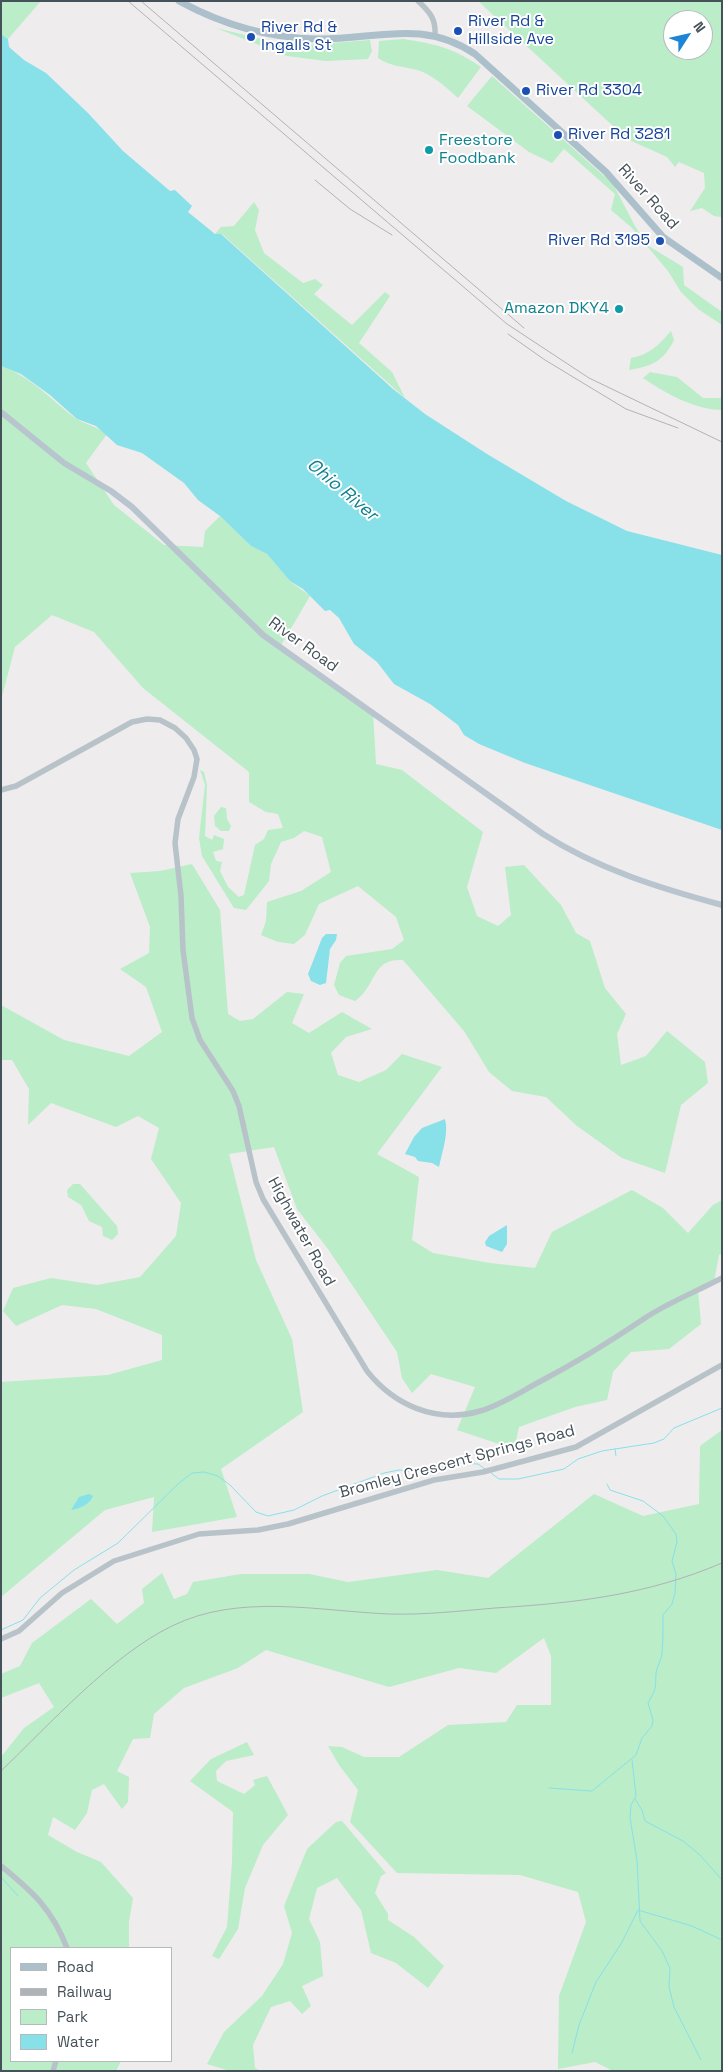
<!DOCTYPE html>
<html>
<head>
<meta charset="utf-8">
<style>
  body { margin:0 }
  #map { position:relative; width:723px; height:2072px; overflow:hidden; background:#efeced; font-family:"Space Grotesk",sans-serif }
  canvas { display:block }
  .frame { position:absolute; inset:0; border:2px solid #455259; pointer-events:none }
  .legend { position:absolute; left:10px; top:1947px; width:162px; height:115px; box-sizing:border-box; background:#fff; border:1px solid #b5babd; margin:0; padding:6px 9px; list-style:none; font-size:15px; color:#455259 }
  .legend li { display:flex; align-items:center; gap:10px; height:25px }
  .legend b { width:25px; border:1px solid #b5babd }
  .north { position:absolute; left:663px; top:10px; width:50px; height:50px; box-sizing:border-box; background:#fff; border:1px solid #b5babd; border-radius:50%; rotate:55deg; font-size:14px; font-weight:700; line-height:20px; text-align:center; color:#455259 }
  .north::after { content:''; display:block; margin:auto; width:18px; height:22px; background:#1d85d8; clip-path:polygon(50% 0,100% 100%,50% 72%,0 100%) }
</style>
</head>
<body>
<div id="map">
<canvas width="723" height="2072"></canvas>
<div class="frame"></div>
<ul class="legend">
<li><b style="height:6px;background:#acc0cb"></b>Road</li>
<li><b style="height:6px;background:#afb3b7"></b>Railway</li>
<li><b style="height:14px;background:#baedc8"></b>Park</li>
<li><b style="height:14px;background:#88e0e9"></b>Water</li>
</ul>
<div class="north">N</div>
</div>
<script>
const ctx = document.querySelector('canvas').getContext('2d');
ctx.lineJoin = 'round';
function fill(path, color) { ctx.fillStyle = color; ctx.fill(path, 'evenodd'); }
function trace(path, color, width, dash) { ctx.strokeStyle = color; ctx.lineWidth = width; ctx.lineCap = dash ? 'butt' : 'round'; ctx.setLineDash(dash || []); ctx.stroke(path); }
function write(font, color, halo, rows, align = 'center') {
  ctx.font = font + ' "Space Grotesk",sans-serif'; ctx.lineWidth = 4; ctx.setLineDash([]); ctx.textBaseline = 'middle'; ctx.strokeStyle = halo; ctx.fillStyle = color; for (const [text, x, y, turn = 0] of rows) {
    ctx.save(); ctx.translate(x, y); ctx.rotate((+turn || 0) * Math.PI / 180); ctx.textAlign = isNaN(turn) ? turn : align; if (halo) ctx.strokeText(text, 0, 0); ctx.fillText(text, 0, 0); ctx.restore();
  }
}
const green = new Path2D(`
  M1,1H41L8,39L1,34Z
  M478,1H722V217L714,216L702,208L690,211L705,188L704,173L679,162L675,167L667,157L627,139ZM673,20H703V50H673Z
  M216,28L274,42L306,45L370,40L372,51L368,59L326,61L287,56Z
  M403,39C436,44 453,48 481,67L458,98C447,88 436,78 423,72C408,66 392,68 378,58L379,41Z
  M492,76L613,184L635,226L647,245L683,267L684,285L722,312V325L698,309L681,292L668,271L632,228L611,210L615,194L564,149L552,163L529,152L467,106Z
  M254,202L259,210L255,230L264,253L303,283L315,279L323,285L314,294L352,325L385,292L390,296L359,343L392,372L405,398L222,234H215L221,227L234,226Z
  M671,331L674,340C663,362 652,366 629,370L631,358C649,355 659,345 671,331Z
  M1,366C33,378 49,398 75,418C84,424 96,426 107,434L86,463L114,505L164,545L203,547L205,531L220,516L251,546L267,554L290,581L310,596L280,647L373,712L376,764L402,770L483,832L467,887L477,916L498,926L511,915L505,867L524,865L561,905L576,933L590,941L605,988L626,1014L617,1034L621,1065L646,1056L667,1031L705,1062L708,1083L681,1105L665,1173L622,1158L577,1126L546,1097L512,1091L489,1072L464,1031L403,960C371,958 378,984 355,1001L339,995L334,985L340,963L346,956L392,949L404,940L396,917L358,886L319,904L305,935L294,944L278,942L261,935L266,921L267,902L301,891L331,872L322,837L304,831L294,838L281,842L271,864L269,881L246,910L234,908L202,856L199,838L205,785L200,770L204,772L207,785L205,836L212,840L214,835L224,839L223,849L213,852L216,861L222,862L220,871L228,887L239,897L244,895L255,845L264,839L268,830L283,828L278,814L266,812L249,802V772L143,688L94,632L52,615L15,647L1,700Z
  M650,372L677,377L703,398H720L722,396V410C695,410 665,393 643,378Z
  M221,807L226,808L227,819L231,826L229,831H221L215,826L214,816Z
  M192,864L220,910L228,1014L240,1021L253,1019L287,992L304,994L292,1023L309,1033L342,1012L372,1029L346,1037L331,1053L338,1075L359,1082L386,1070L402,1054L442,1067L377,1154L419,1177L412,1240L433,1253L490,1263L535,1268L552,1232L632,1190L663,1208L688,1233L713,1205L722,1200V1253L719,1255L714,1282L698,1290L701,1324L669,1349L631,1352L613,1372L607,1400L575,1407L519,1427L514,1449L457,1430L475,1387L431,1374L412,1393L402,1378L397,1352L328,1249L297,1209L274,1147L229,1154L256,1260L292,1339L303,1412L221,1469L237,1517L152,1532L154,1497L105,1510L1,1597V1382L108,1375L162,1360V1335L96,1309L62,1305L16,1326L3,1311L13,1288L51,1278L97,1285L140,1277L176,1236L181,1203L151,1159L159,1128L138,1116L116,1127L51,1103L28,1125L29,1089L12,1060H1V1005L64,1040L129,1056L162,1032L146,987L120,969L149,953L150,927L130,873L160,871Z
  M73,1184H80L117,1226L118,1234L112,1240L103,1236L102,1227L89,1221L81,1205L68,1197L67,1190Z
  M722,1430V2071H613L595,2062L558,2069L559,1996L586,1922L578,1892L520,1875L397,1873L350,1822L358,1790L339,1765L328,1746L342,1747L364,1757H399L448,1725L506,1722L517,1705H551V1656L544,1638L496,1673L459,1668L389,1687L266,1650L238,1668L184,1688L154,1714L150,1738L133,1739L117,1771L129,1777L128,1802L122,1809L104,1784L92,1790L87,1813L75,1830L53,1817L48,1835L77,1852L101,1862L133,1898L129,1922V1948H11V2061H121L116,2071H1V1757L24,1728L54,1707L39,1683L1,1698V1674L20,1666L32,1643L91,1599L117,1624L144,1603L142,1589L162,1573L174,1599L187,1594L193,1582L241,1574H309L348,1582L437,1570L488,1578L594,1494L643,1516L699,1504L700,1446Z
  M247,1742L254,1755L226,1761L216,1771L217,1781L244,1794L255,1785L253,1780L267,1776L288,1815L263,1845L245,1888L238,1929L219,1959L212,1956L227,1927L232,1862L233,1812L190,1781L211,1759Z
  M342,1821L386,1873L381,1876L375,1893L388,1914V1920L414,1937L444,1966L428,1988L396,1963L371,1953L361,1910L337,1878L317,1888L309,1919L320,1942L323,1976L302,1986L311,2006L302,2014L290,2001L271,2007L253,2045L255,2068L261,2071H230L207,2064L224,2032L262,1996L283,1964L292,1933L284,1906L307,1849L336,1822Z`);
const water = new Path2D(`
  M1,34L8,39L9,47L24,60L46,73L88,113L123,151L170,191L175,190L192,206L188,212L215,234H221L393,389L425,414L487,454L566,501L627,531L722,555V830L525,763L479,744L464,735L458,725L430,704L394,684L377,662L354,644L339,618L330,610L325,611L303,589L290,581L267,554L251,546L220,516L198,500L184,483L142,453L117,445L96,426L77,419L50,395L21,374L1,366Z
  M326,934H337L336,940L330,949L326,983L320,985L311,981L308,974L322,938Z
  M445,1119C449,1133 442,1152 439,1167L432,1163L418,1161L415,1157L405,1154L414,1137L422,1128Z
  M507,1225V1244L502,1252L486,1246L485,1242L489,1236Z
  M89,1494L93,1496C89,1505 81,1508 71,1510L79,1497Z`);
const stream = new Path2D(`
  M615,1449L616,1456
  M491,1473L499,1479H518L564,1469L578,1459L602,1451L654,1443L664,1439L674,1428L722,1408
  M1,1630L23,1620L40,1598L74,1570L118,1543L178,1484L192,1473L204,1472L218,1476L230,1485L256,1512L268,1516L294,1510L322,1496L384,1473L399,1470L424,1473L457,1463L478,1464L485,1469
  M632,1760L636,1796L631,1805L630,1818L637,1860L640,1921L662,1951L670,1968L669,1987L674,2007L701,2060
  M549,1788L592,1791L636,1755L642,1738L652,1726L653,1720L648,1703C657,1687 655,1690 656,1673C657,1667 661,1660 662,1654C663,1640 663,1629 663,1615L672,1604L675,1593L676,1574L672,1561L677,1542L676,1534L663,1516L643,1501L610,1490L607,1484
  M635,1799L642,1810L645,1821L683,1841L700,1855L722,1880
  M1,1877L18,1896
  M572,2053L579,2025L596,1982L621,1944L638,1910L692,1926L722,1940`);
const tertiary = new Path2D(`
  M418,1C430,12 436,19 435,35
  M1,790L16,786L132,722L147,719L160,720L175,728L186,738L194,750L197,759L194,777L178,819L175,843L181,896L183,950L192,1018L200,1040L233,1091L239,1106L256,1182L263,1199L367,1371C394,1405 436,1424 480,1411C501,1405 522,1391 541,1381C577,1362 611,1341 645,1318C669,1302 696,1292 722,1278
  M1,1639L19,1631L62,1593L114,1561L199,1534L258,1530L288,1524L434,1480L483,1472L576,1447L722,1365
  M1,1866C33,1892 52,1909 67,1948
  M53,2071L56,2061`);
const secondary = new Path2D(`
  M1,412L64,463L111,491L132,507L263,635L543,834C598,869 659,888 722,905`);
const primary = new Path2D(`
  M179,1C221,24 268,38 317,39C375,40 421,18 475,54L606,172L663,237L722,278`);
const rail = new Path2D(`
  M128,1L507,324L589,378L722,442
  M141,1L524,328
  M315,180L350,209L392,235
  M508,334L545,360L626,409L678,428
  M1,1771C50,1724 112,1655 172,1626C239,1593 318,1611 389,1614C425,1615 460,1611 495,1608C576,1603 647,1595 722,1563`);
const markers = [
  [458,31,5,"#1a4fb4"],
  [251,37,5,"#1a4fb4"],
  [526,91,5,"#1a4fb4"],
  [558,135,5,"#1a4fb4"],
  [429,150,5,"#0f9aa8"],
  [660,241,5,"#1a4fb4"],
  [619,309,5,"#0f9aa8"]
];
const transitNames = [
  ["River Rd &",468,22],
  ["Hillside Ave",468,40],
  ["River Rd &",261,28],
  ["Ingalls St",261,46],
  ["River Rd 3304",536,91],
  ["River Rd 3281",568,135],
  ["River Rd 3195",650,241,"right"]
];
const cultureNames = [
  ["Freestore",439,141],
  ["Foodbank",439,159],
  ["Amazon DKY4",609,309,"right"]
];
const streetNames = [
  ["River Road",648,197,48],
  ["River Road",303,645,36],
  ["Highwater Road",301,1232,61],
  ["Bromley Crescent Springs Road",457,1462,-15]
];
const waterNames = [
  ["Ohio River",342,490,40]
];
fill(green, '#baedc8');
fill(water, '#88e0e9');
trace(stream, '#88e0e9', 1);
trace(tertiary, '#b8c3c9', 5.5);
trace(secondary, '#b8c5ce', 6);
trace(primary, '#acc0cb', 7);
trace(rail, '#afb3b7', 1);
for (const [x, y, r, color] of markers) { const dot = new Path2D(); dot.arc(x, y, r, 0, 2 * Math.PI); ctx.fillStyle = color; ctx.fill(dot); trace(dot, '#fff', 2); }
write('16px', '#164399', '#fff', transitNames, 'left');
write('16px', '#0d838f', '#fff', cultureNames, 'left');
write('16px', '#455259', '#fff', streetNames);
write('italic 18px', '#10818c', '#fff', waterNames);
</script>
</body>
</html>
